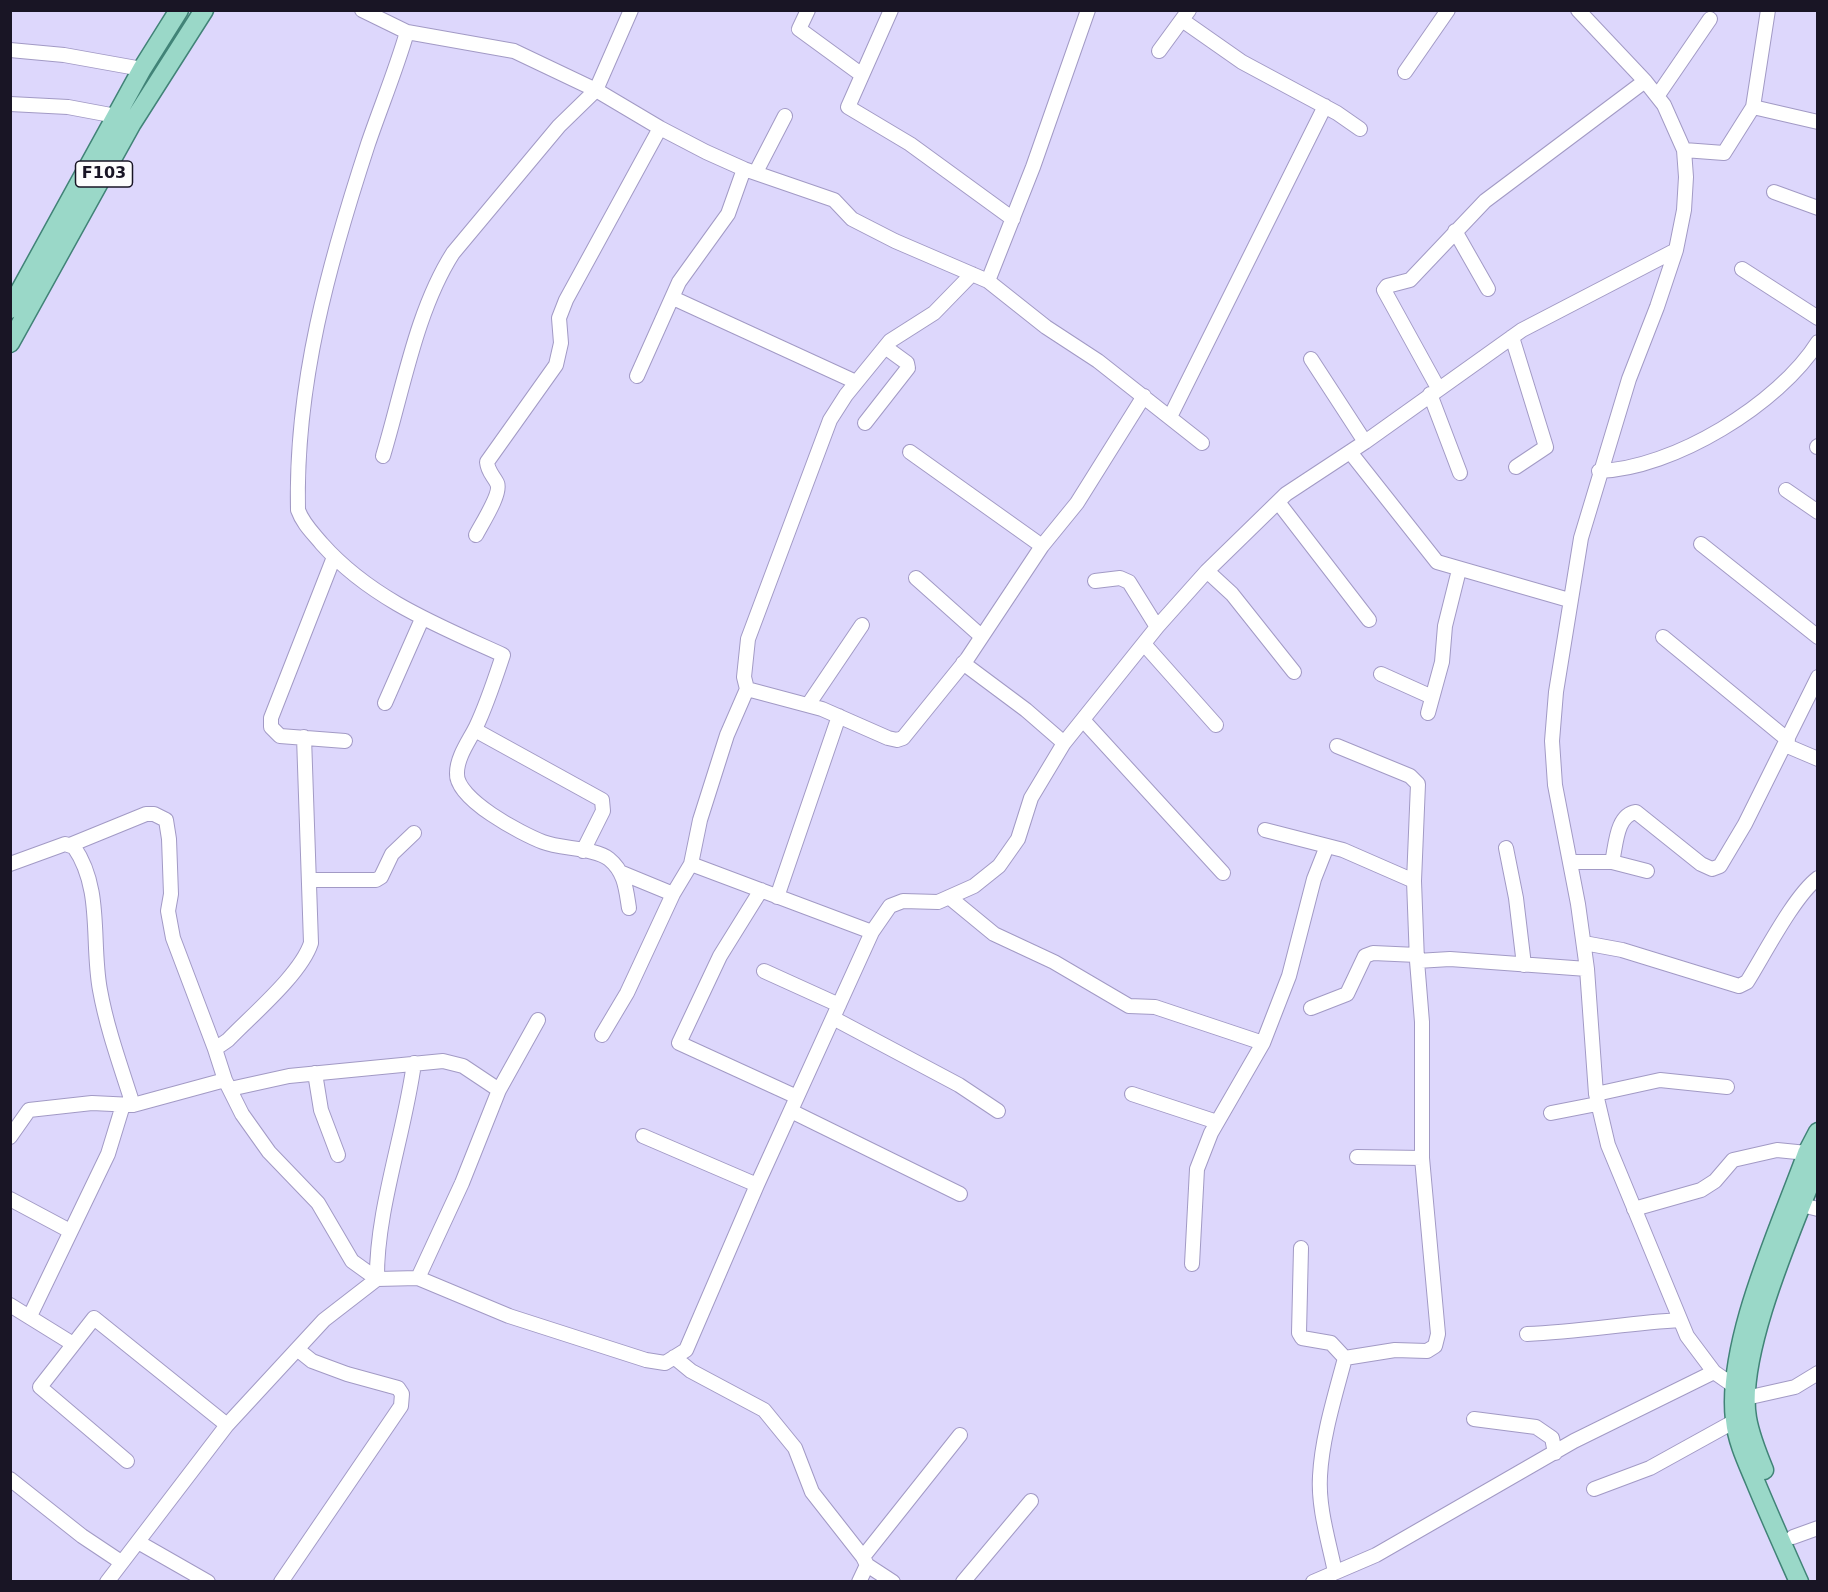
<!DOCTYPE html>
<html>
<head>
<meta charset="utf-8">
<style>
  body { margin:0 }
  #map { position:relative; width:1828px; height:1592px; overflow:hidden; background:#ddd7fc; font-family:"DejaVu Sans",sans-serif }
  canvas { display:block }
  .frame { position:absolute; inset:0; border:12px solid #191525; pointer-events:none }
</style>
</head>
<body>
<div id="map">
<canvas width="1828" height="1592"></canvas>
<div class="frame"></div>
</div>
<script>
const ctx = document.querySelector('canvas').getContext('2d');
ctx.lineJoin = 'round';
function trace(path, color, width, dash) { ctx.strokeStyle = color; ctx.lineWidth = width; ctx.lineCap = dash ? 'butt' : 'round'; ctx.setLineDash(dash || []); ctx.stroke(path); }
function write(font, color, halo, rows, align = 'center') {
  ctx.font = font + ' "DejaVu Sans",sans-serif'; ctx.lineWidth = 4.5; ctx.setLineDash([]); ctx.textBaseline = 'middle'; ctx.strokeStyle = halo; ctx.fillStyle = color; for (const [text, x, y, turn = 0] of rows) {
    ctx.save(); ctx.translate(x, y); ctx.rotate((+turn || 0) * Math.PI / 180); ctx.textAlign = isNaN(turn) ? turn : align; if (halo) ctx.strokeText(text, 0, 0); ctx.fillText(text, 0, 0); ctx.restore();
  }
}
const minor = new Path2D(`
  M362,10L407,32L514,51L596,90L660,128L706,152L744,169L834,200L852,219L895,241L988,281L1046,327L1098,361L1202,443
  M808,10L799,29L862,75
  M891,10L848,107L910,144L1013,219
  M1578,10L1645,81L1664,105L1684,150L1686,177L1684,210L1676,250L1657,307L1629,379L1581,538L1556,692L1552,741L1555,785L1578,904L1587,969L1596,1094L1608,1145L1687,1336L1714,1372L1734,1386
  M1182,20L1242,62L1337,113L1360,129
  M407,32C396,70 381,106 368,144C329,263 295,384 298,510C303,524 313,533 322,544C371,599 437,625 503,655C495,679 487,704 476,727C469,741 457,757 457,773C455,799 522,834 543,842C561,849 595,848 609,859C625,872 626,889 629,908
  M10,50L64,55L142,69
  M1159,51L1189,10
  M1405,72L1448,10
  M1658,95L1710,19
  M10,104L68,107L116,116
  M1753,107L1818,122
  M1684,150L1724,153L1753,107L1768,10
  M756,172L785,116
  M1774,192L1818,208
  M1455,231L1488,289
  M1742,269L1818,318
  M972,274L934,313L890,341L846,395L830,420L748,639L744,677L747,689L822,709L888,738L897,740L903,738L967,659L1042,546L1077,503L1144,396
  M988,281L1033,167L1088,10
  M673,298L856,382
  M1512,337L1546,447L1516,467
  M1311,359L1365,442
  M637,376L679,282L728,214L744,169
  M1438,388L1384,290L1387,286L1410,280L1485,201L1645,81
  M1430,394L1460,473
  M1170,417L1325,106
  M865,423L908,368L907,363L885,347
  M1817,447L1818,446
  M910,452L1042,546
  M1350,452L1437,562L1569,600
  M383,456C403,390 416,311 453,253L559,126L596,90L631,10
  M1599,471C1673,469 1779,404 1818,342
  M1786,490L1818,512
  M1278,502L1369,620
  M476,535C481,525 502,493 497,483C493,475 488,472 487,462L556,365L561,343L559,318L566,300L660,128
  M1701,544L1818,637
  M334,557L271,718V727L280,736L345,741
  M1207,571L1232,594L1294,672
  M916,578L981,636
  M1095,581L1120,578L1129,582L1157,627
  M1663,637L1788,740
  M1144,644L1216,725
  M963,663L1026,710L1064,743
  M1381,674L1432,697
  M385,703L422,619
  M808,705L862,625
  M1428,713L1442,662L1445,626L1459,570
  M1083,720L1223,873
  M475,730L602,800L603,811L583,851
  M304,737L311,943C301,974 252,1015 228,1040L215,1049L225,1080L242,1114L269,1152L318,1203L352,1261L377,1279
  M1785,745L1818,759
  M1337,746L1410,776L1418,784L1414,881L1417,961
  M1265,830L1343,850L1414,881
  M70,845L146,814H154L166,820L169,839L171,894L168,911L173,938L215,1049
  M1506,848L1516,898L1524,965
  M1570,862H1612L1647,871
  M1612,862C1616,846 1616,815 1636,812L1701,864L1712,869L1720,866L1745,824L1818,677
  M10,864L65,844L74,847C103,889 91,942 100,990C107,1029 121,1067 133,1105
  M691,864L872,932
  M622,873L673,894
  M309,880H376L381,877L392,854L414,833
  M761,890L720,956L679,1043L797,1097
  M777,897L839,716
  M949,897L994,934L1054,962L1129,1006L1155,1007L1263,1043
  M1584,943L1622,950L1739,986L1747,982C1764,955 1794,896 1818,878
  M764,971L839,1005
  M1311,1008L1347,994L1365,956L1373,953L1417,955
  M833,1018L959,1085L998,1111
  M602,1035L627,993L673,894L691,864L700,820L727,735L747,689
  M315,1073L321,1110L338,1155
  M230,1089L289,1076L443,1061L463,1066L499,1090
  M1132,1094L1217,1122
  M1596,1094L1660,1080L1727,1087
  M791,1111L960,1194
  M1551,1113L1597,1104
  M643,1136L757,1185
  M10,1137L29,1110L92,1103L133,1105L225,1080
  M1357,1157L1422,1158
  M10,1199L70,1231
  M1802,1205L1818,1209
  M1634,1209L1701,1190L1715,1181L1733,1160L1777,1150L1807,1153
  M1301,1248L1299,1333L1302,1338L1331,1343L1345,1358L1395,1350L1427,1351L1435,1346L1438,1334L1422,1158V1022L1417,961L1450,959L1587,969
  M1192,1264L1197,1169L1211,1133L1263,1043L1289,976L1314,879L1327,846
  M418,1278L462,1183L499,1090L538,1020
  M377,1279C376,1211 405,1132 414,1063
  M10,1305L73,1344
  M30,1316L108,1154L123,1105
  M1527,1334C1579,1332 1629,1323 1680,1320
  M674,1357L691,1371L764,1410L795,1448L812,1492L863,1557L867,1565L859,1582
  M1746,1398L1795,1387L1818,1373
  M1474,1419L1536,1427L1552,1438L1555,1453
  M127,1461L40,1387L94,1318L227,1425
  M10,1479L82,1536L121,1562
  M1594,1489L1650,1468L1735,1421
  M1793,1537L1818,1528
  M138,1542L208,1582
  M863,1557L960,1435
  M867,1565L893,1582
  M1335,1572C1329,1542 1318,1508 1320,1476C1322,1437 1335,1396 1345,1358
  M107,1582L227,1425L324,1320L377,1279L418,1278L509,1316L646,1360L665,1363L686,1350L757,1185L872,932L890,906L903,901L938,902L974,886L999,866L1018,839L1031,798L1064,743L1157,627L1207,571L1286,494L1365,442L1522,330L1676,250
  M281,1582L401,1406L402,1394L398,1388L347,1374L312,1361L297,1349
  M963,1582L1031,1501
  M1313,1582L1376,1555L1574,1441L1714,1372`);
const major = new Path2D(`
  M10,309L142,69L179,10
  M10,343L132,123L204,10
  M1764,1470C1757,1453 1750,1436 1747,1418C1736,1354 1794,1225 1818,1163
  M1799,1582C1784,1548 1769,1515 1755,1481C1747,1462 1737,1441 1735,1420C1726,1342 1780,1228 1807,1153L1818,1132`);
const shields = [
  [104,174,57]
];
const shieldNames = [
  ["F103",104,174]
];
trace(minor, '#a29ac5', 16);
trace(major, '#418377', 21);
trace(minor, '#fff', 14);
trace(major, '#9ad8c8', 18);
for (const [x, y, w] of shields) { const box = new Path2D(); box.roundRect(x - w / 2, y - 13, w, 26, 4.5); ctx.fillStyle = '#fdfdfd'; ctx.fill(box); trace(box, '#191525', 1.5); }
write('bold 16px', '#191525', null, shieldNames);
</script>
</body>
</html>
